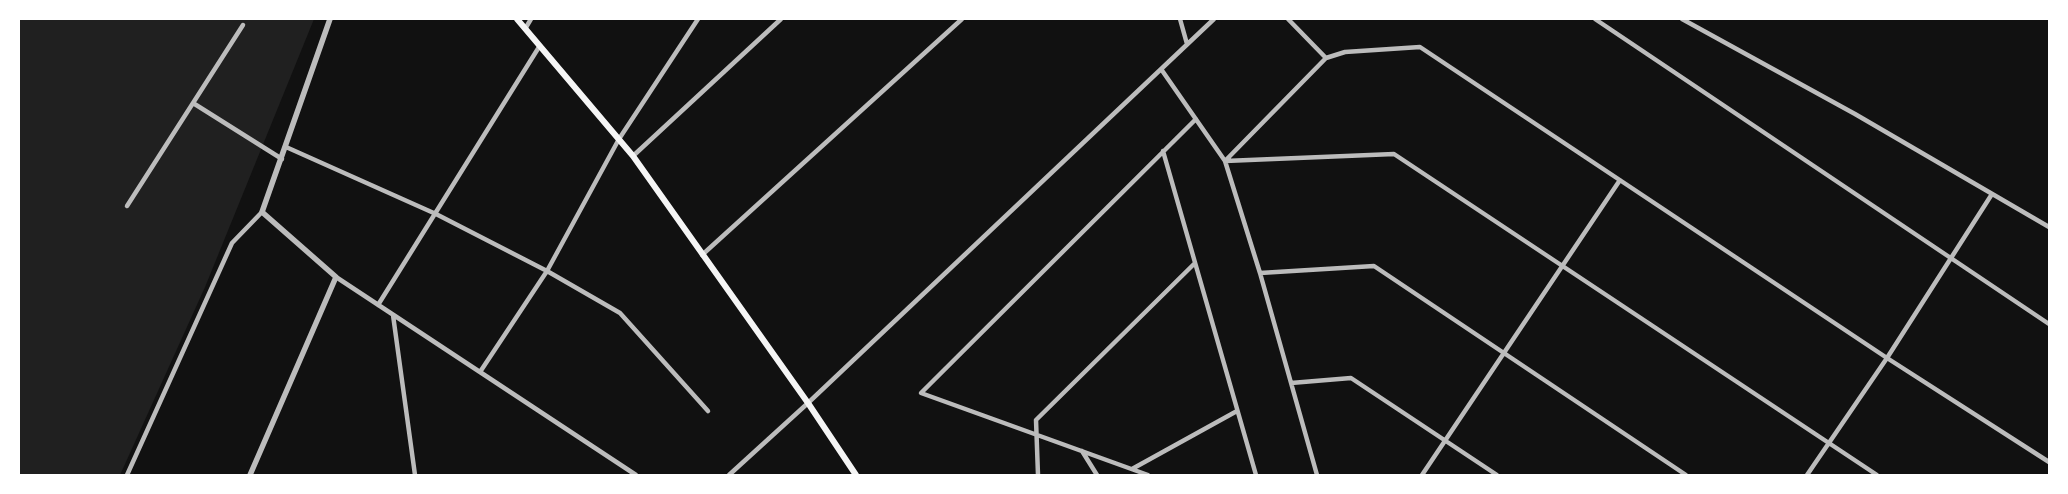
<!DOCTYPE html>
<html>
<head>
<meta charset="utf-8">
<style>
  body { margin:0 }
  #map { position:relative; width:2068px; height:494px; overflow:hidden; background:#111; font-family:"Nunito Sans",sans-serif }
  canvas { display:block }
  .frame { position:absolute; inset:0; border:20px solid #fff; pointer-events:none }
</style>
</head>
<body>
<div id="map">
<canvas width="2068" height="494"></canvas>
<div class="frame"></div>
</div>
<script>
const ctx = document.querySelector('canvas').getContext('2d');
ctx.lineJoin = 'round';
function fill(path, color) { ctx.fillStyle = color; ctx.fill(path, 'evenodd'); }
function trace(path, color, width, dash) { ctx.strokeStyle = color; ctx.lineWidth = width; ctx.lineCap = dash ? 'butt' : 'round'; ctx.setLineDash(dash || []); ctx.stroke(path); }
const green = new Path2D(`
  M19,19H314L205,287L120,475H19Z`);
const minor = new Path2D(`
  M1180,19L1187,44
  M1288,19L1326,58
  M1595,19L2049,324
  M1682,19L1855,114L2049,227
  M525,29L531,19
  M1161,69L1225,161L1260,273L1317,475
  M193,103L282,159
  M286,147L436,214L547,271L620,313L708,411
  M1163,151L1256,475
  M633,156L781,19
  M1225,161L1326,58L1345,52L1420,47L1887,358L2049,462
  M1225,161L1394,154L1877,475
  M127,206L243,25
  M702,255L962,19
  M1260,273L1374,266L1686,475
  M336,277L636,475
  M378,305L539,47
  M393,315L415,475
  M480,372L547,271L619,139L698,19
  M1291,383L1351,378L1497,475
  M1082,451L1097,475
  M1132,469L1237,411
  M127,475L232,243L262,212
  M729,475L808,403L1214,19
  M1038,475L1036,420L1195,263
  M1148,475L921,393L1196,119
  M1422,475L1620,180
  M1807,475L1887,358L1992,194`);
const tertiary = new Path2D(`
  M250,475L336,277L262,212L330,19`);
const secondary = new Path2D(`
  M517,19L633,156L808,403L856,475`);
fill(green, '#202020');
trace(minor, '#bcbcbc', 4.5);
trace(tertiary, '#bcbcbc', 5.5);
trace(secondary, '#f5f5f5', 6);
</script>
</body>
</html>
